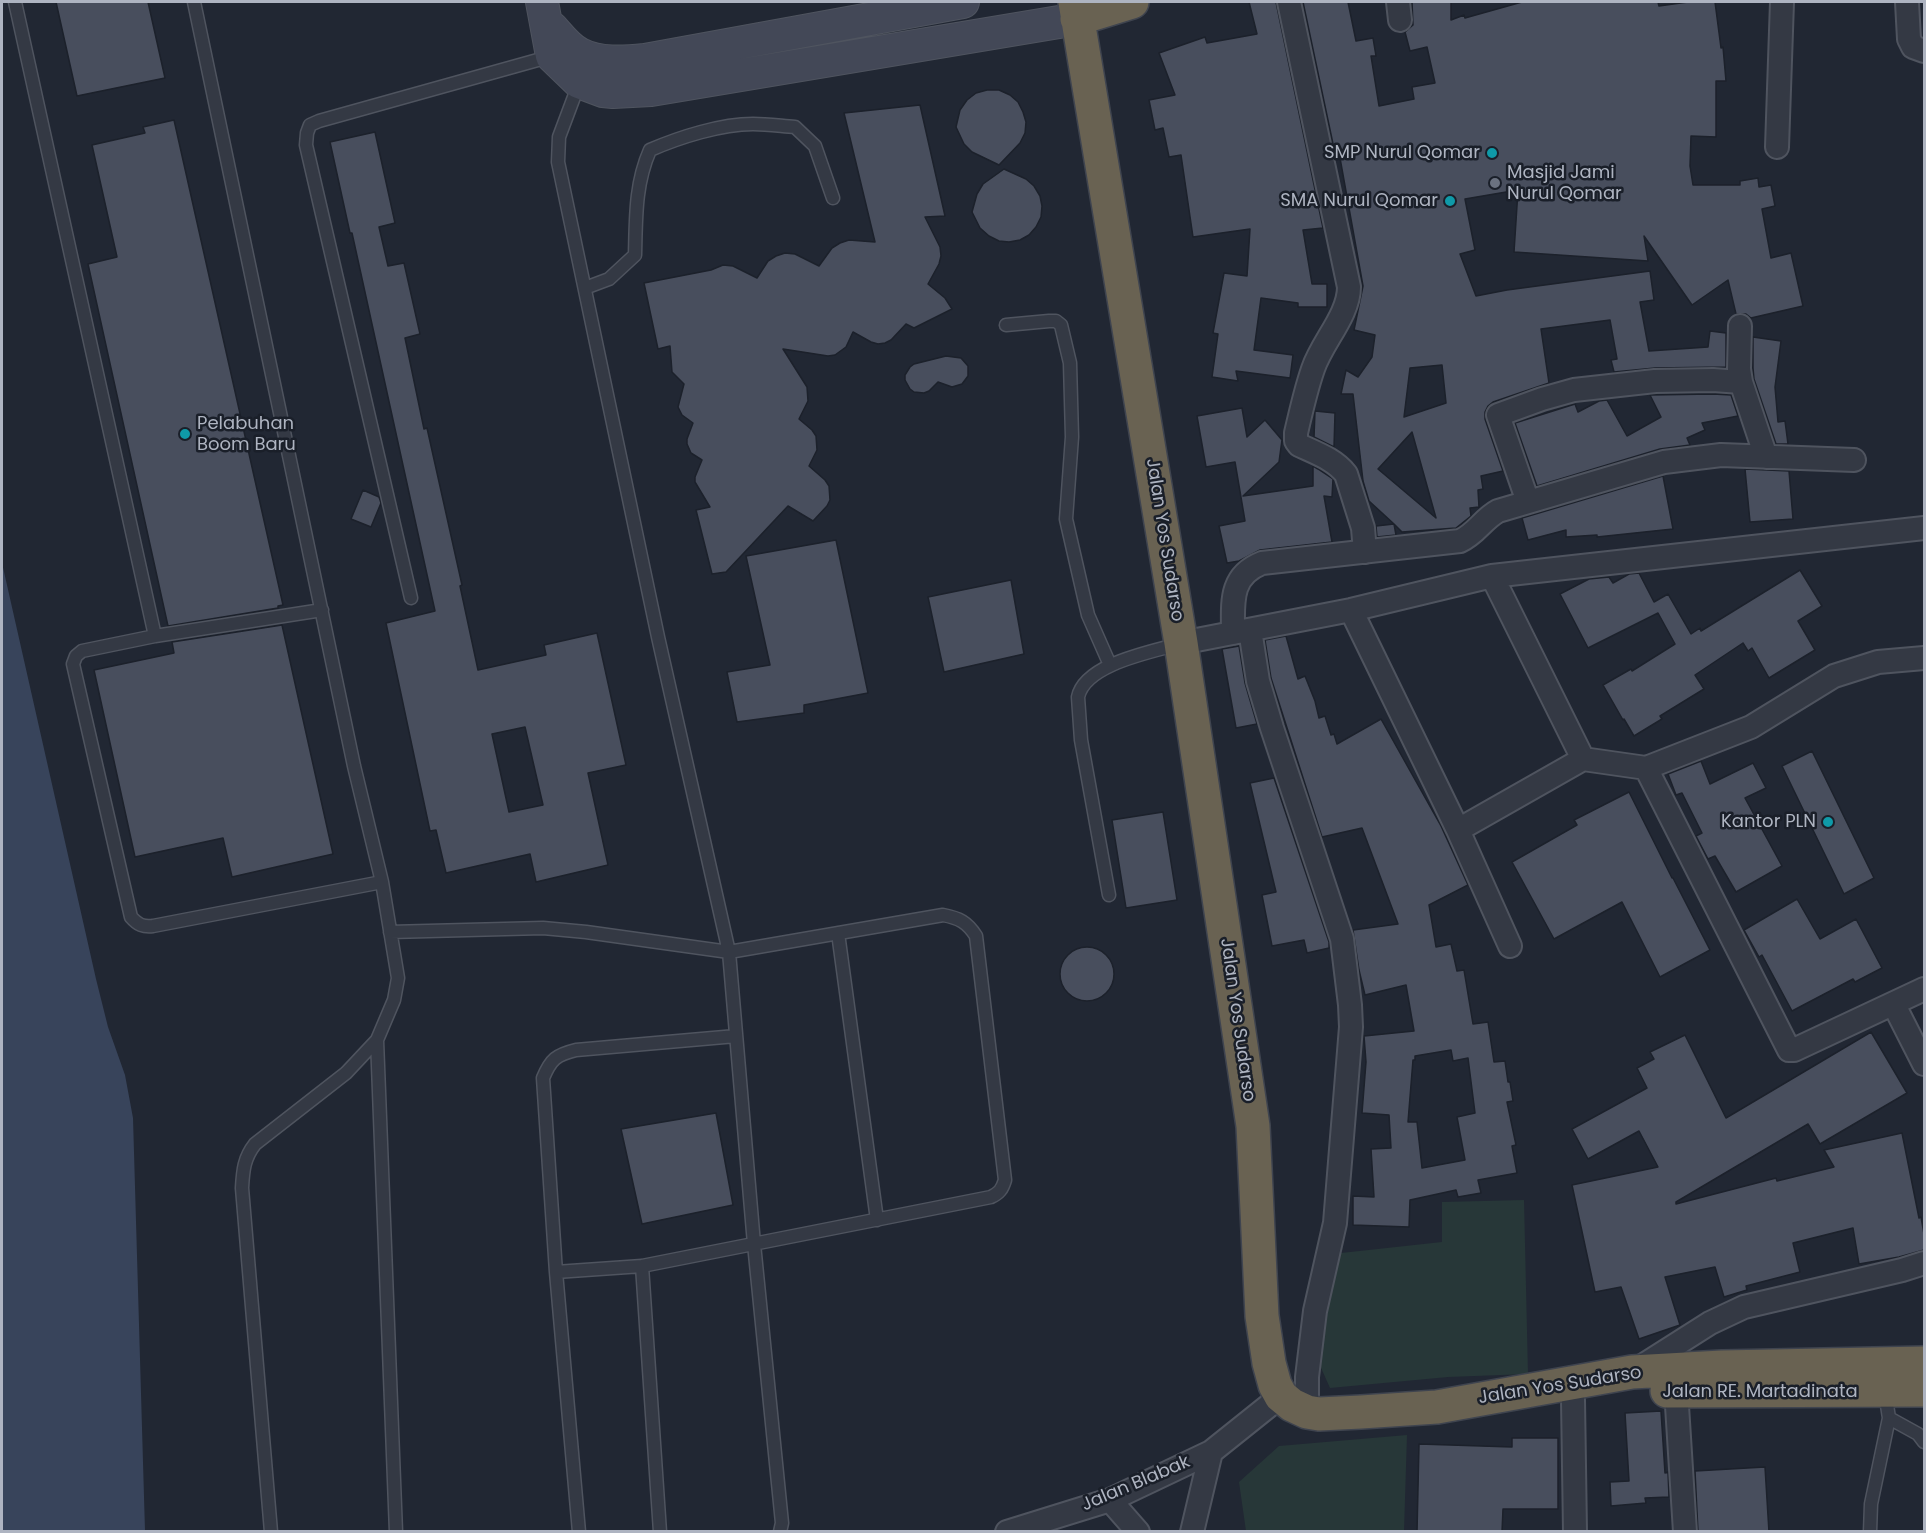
<!DOCTYPE html>
<html>
<head>
<meta charset="utf-8">
<style>
  body { margin:0 }
  #map { position:relative; width:1926px; height:1533px; overflow:hidden; background:#212733; font-family:Poppins,sans-serif }
  canvas { display:block }
  .frame { position:absolute; inset:0; border:3px solid #aeb4c1; pointer-events:none }
</style>
</head>
<body>
<div id="map">
<canvas width="1926" height="1533"></canvas>
<div class="frame"></div>
</div>
<script>
const ctx = document.querySelector('canvas').getContext('2d');
ctx.lineJoin = 'round';
function fill(path, color) { ctx.fillStyle = color; ctx.fill(path, 'evenodd'); }
function trace(path, color, width, dash) { ctx.strokeStyle = color; ctx.lineWidth = width; ctx.lineCap = dash ? 'butt' : 'round'; ctx.setLineDash(dash || []); ctx.stroke(path); }
function write(font, color, halo, rows, align = 'center') {
  ctx.font = font + ' Poppins,sans-serif'; ctx.lineWidth = 5; ctx.setLineDash([]); ctx.textBaseline = 'middle'; ctx.strokeStyle = halo; ctx.fillStyle = color; for (const [text, x, y, turn = 0] of rows) {
    ctx.save(); ctx.translate(x, y); ctx.rotate((+turn || 0) * Math.PI / 180); ctx.textAlign = isNaN(turn) ? turn : align; if (halo) ctx.strokeText(text, 0, 0); ctx.fillText(text, 0, 0); ctx.restore();
  }
}
const green = new Path2D(`
  M1524,1200L1528,1374L1448,1377L1330,1388L1318,1361L1324,1294L1341,1253L1442,1242V1202Z
  M1407,1435L1404,1531H1246L1239,1482L1279,1446Z`);
const water = new Path2D(`
  M2,563L96,979L108,1027L125,1075L133,1118L145,1531H2Z`);
const building = new Path2D(`
  M56,2H148L165,78L77,96Z
  M1249,2H1276L1323,228L1303,230L1312,284H1327V307H1298V303L1261,298L1254,350L1293,355L1290,378L1236,371L1238,381L1212,377L1218,334L1213,333L1224,273L1247,276L1250,229L1193,237L1181,155L1169,157L1163,128L1155,130L1149,100L1175,95L1159,53L1205,37L1207,43L1257,34Z
  M1303,2H1348L1356,41L1373,38L1376,56H1371L1379,106L1414,99L1412,87L1435,83L1427,47L1410,51L1405,32L1413,25L1412,2H1451V20L1464,15L1465,18L1522,2H1658L1659,6L1688,2H1715L1721,48L1723,47L1726,81H1716V137L1691,136L1690,166L1693,185H1740V181L1758,178L1759,187L1771,185L1775,206L1762,209L1771,258L1791,253L1803,306L1751,318L1746,314H1736L1728,280L1692,305L1644,236L1648,261L1514,252L1518,190L1465,199L1475,250L1460,254L1476,296L1507,290L1650,271L1654,300L1640,302L1649,351L1708,347L1710,331L1726,333V367L1655,368L1614,372L1611,360L1617,359L1610,320L1541,329L1549,383L1493,402L1488,406L1485,412V419L1503,471L1481,476L1483,489L1478,490L1479,507L1470,508L1471,516L1456,528L1402,532L1394,524L1396,535L1377,537L1376,526L1394,524L1369,501L1363,481L1353,394H1341L1346,370L1358,377L1372,357L1375,335L1354,330L1363,286L1340,158H1336ZM1442,365L1446,403L1404,417L1410,368ZM1412,432L1436,518L1378,469Z
  M987,90H999L1010,95L1018,102L1023,112L1026,122L1025,133L1020,143L999,165L972,152L964,144L956,127L960,110L967,100L976,93Z
  M920,105L945,216L925,217L940,247L941,256L939,264L928,284L945,298L952,309L914,328L906,324L891,340L885,343L878,344L871,342L853,332L846,347L835,355L828,356L783,349L807,387L808,401L799,419L812,430L816,436L817,450L809,466L825,480L829,486L830,500L827,506L813,521L788,506L726,572L712,574L696,510L710,507L695,482V477L702,460L691,453L687,444V439L693,423L682,415L678,407L684,384L672,372L670,346L658,349L644,283L711,270L723,265L733,266L757,278L768,261L776,256L785,253L795,254L819,266L832,248L840,243L849,240L875,242L844,113Z
  M174,120L283,605L278,606V608L168,626L88,264L117,257L92,145L145,133L143,127Z
  M375,132L395,223L379,227L388,266L404,263L420,334L405,338L424,429L427,428L462,585L460,586L478,670L546,655L544,645L597,633L626,765L588,773L608,865L536,882L530,854L446,873L436,830L430,831L386,623L435,611L352,233H350L330,142ZM525,727L543,805L509,812L492,734Z
  M1004,169L1026,179L1034,186L1040,196L1042,206L1041,217L1036,227L1029,235L1020,240L1009,242L999,241L989,236L980,228L972,212L977,194L983,184Z
  M1753,337L1781,341L1775,387L1778,422L1785,421L1788,444H1776L1754,379L1753,368Z
  M946,356L961,358L968,366V376L962,384L952,387L938,382L929,391L924,393L914,392L910,389L905,380V375L910,367L914,364Z
  M1713,394L1731,395L1738,416L1702,423L1705,430L1687,438L1690,445L1660,449L1537,486L1515,423L1575,404L1578,412L1599,401L1607,400L1627,436L1661,417L1650,395Z
  M1242,408L1247,437L1265,420L1282,440L1279,462L1243,496L1313,486V466L1318,469L1333,479L1332,497L1324,496L1332,542L1260,550L1239,561L1227,563L1219,526L1245,521L1235,462L1206,467L1197,416Z
  M1315,411L1335,413L1334,447L1314,437Z
  M1745,469L1789,471L1793,519L1750,522Z
  M1663,476L1673,529L1597,537V535L1566,537V530L1528,540L1522,518Z
  M363,490L379,497L381,503L371,527L351,519Z
  M836,540L868,693L804,705V713L737,722L727,672L770,665L746,556Z
  M1800,570L1822,606L1798,621L1815,650L1769,678L1752,648L1748,651L1743,643L1695,675L1704,689L1660,716L1662,719L1634,736L1624,719L1623,720L1603,685L1631,669L1632,671L1675,644L1658,613L1588,648L1560,594L1589,579L1609,577L1613,583L1629,574L1639,573L1654,602L1668,594L1691,634L1700,628L1701,631Z
  M1011,580L1024,654L944,672L928,597Z
  M282,625L333,854L232,877L223,838L135,857L94,670L174,653L172,642Z
  M1286,636L1298,679L1305,676L1315,701L1319,718L1325,716L1331,735L1334,734L1337,744L1381,719L1441,826L1468,885L1429,905L1436,947L1451,944L1457,971L1464,970L1473,1024L1488,1022L1494,1062L1505,1061L1508,1082H1510L1513,1101L1507,1102L1516,1145L1512,1146L1517,1173L1478,1180L1481,1193L1458,1197L1456,1190L1410,1200L1409,1227L1353,1225V1196L1374,1197L1371,1149L1391,1148L1389,1115L1362,1113L1366,1062L1364,1036L1414,1031L1406,985L1365,995L1359,970L1353,930L1398,924L1362,828L1322,837L1271,678L1265,640ZM1451,1050L1453,1061L1468,1058L1475,1113L1457,1117L1465,1160L1422,1168L1417,1122H1408L1413,1060H1415V1056Z
  M1239,646L1245,683L1257,724L1236,728L1222,649Z
  M1812,751L1874,878L1844,894L1782,766Z
  M1701,761L1710,784L1753,763L1766,788L1745,798L1782,866L1736,892L1715,856L1708,859L1696,836L1702,833L1682,793L1676,795L1668,774Z
  M1274,778L1329,942V948L1307,953L1304,940L1272,946L1262,895L1276,892L1250,783Z
  M1629,792L1672,878H1673L1710,950L1660,977L1622,902L1554,939L1512,862L1577,825L1574,820Z
  M1163,812L1177,900L1126,908L1112,820Z
  M1797,899L1820,939L1856,919L1882,968L1855,982L1853,979L1792,1011L1762,955L1759,957L1744,930Z
  M1060 974a27 27 0 1 1 54 0a27 27 0 1 1-54 0Z
  M1871,1032L1907,1093L1820,1144L1808,1124L1676,1202V1204L1776,1178L1777,1181L1834,1167L1824,1150L1902,1133L1919,1218L1921,1217L1924,1234V1250L1899,1257L1859,1264L1853,1228L1793,1243L1800,1272L1746,1286L1747,1290L1724,1297L1715,1267L1665,1277L1680,1325L1639,1339L1621,1287L1595,1292L1572,1185L1658,1167L1639,1131L1588,1159L1572,1129L1647,1088L1637,1068L1654,1059L1650,1052L1685,1035L1726,1118Z
  M716,1113L733,1205L642,1224L621,1129Z
  M1661,1411L1665,1473L1668,1472L1669,1497L1645,1498L1646,1503L1611,1506L1610,1482L1629,1481L1625,1413Z
  M1512,1438H1558V1509H1503L1502,1532H1417L1419,1444L1512,1447Z
  M1765,1467L1769,1532H1698L1695,1471Z`);
const lane = new Path2D(`
  M15,2L155,636L82,651L76,656L73,664L131,917C138,925 143,927 153,926L382,882
  M194,2L354,766L382,882L398,978L394,1000L377,1040
  M580,81L559,137L558,162L658,637L729,952L754,1244L782,1523L780,1532
  M585,288L609,279L635,255C636,218 635,184 650,150C680,137 721,124 753,124C767,124 781,126 795,127L815,146L833,198
  M1006,325L1049,321H1056L1061,325L1070,363L1072,437L1066,519L1088,615L1110,665
  M411,598L306,145L307,133L310,125L319,121L552,56
  M155,636L322,610
  M1109,895L1081,740L1078,697C1085,664 1151,652 1179,644
  M390,932L543,928L586,932L729,952L943,915C959,918 967,922 976,936L1005,1180C1002,1190 999,1193 991,1197L642,1266L556,1272
  M838,933L877,1220
  M642,1266L660,1532
  M1889,1418L1918,1434L1924,1442
  M271,1532L242,1188C243,1170 244,1158 255,1144L346,1073L377,1040L396,1532
  M579,1532L556,1272L543,1078C551,1059 556,1055 576,1050L736,1036
  M1870,1532L1871,1504L1889,1418L1885,1392`);
const street = new Path2D(`
  M1289,2L1349,287C1349,315 1322,342 1313,369C1306,389 1301,411 1296,433V441L1299,445C1316,453 1334,459 1346,474L1363,528L1365,552
  M1398,2L1400,20
  M1907,2L1909,39L1913,47L1924,51
  M1777,147L1782,2
  M1740,326L1739,369L1741,382L1766,457
  M1528,502L1498,415L1542,399L1574,390L1655,381L1713,380L1741,382
  M1492,576L1924,528
  M1351,610L1458,830L1583,759
  M1250,630L1258,681L1272,728L1342,939L1350,1005L1351,1027L1335,1223L1315,1311L1307,1377V1412
  M1233,633C1233,603 1229,576 1262,563L1460,541C1476,534 1483,519 1498,511L1664,462L1721,455L1854,460
  M1181,643L1351,610L1492,576L1583,759L1646,768L1789,1050H1794L1924,989
  M1646,768L1751,727L1834,676L1878,662L1924,658
  M1458,830L1510,946
  M1894,1005L1924,1064
  M1636,1370L1710,1323L1744,1307L1902,1270L1924,1263
  M1676,1390L1685,1532
  M1573,1400L1575,1532
  M1110,1500L1138,1532
  M1007,1532L1110,1500L1211,1452L1281,1396
  M1192,1532L1211,1452`);
const secondary = new Path2D(`
  M542,2L552,56L579,82L603,91L613,92L651,90L1077,19
  M552,28C560,37 569,49 580,54C599,64 624,62 645,60L963,2`);
const highway = new Path2D(`
  M1075,2L1181,643L1253,1126L1262,1316L1269,1363L1275,1385L1281,1396L1292,1405L1307,1412L1319,1414L1361,1412L1437,1407L1632,1372L1722,1367L1924,1363
  M1077,19L1132,2
  M1667,1391L1924,1390`);
const markers = [
  [1492,153,6,"#0f9aa8"],
  [1495,183,6,"#6b7280"],
  [1450,201,6,"#0f9aa8"],
  [185,434,6,"#0f9aa8"],
  [1828,822,6,"#0f9aa8"]
];
const poiNames = [
  ["SMP Nurul Qomar",1480,153],
  ["Masjid Jami",1507,173,"left"],
  ["Nurul Qomar",1507,194,"left"],
  ["SMA Nurul Qomar",1438,201],
  ["Pelabuhan",197,424,"left"],
  ["Boom Baru",197,445,"left"],
  ["Kantor PLN",1816,822]
];
const streetNames = [
  ["Jalan Yos Sudarso",1164,540,81],
  ["Jalan Yos Sudarso",1237,1020,82],
  ["Jalan Yos Sudarso",1560,1386,-9],
  ["Jalan RE. Martadinata",1760,1392],
  ["Jalan Blabak",1136,1484,-23]
];
fill(green, '#273738');
fill(water, '#38445b');
fill(building, '#484e5d');
trace(building, '#1c212b', 1.5);
trace(lane, '#4f545f', 15);
trace(street, '#4f545f', 26);
trace(secondary, '#4f545f', 34);
trace(highway, '#3f444f', 36);
trace(lane, '#343944', 12);
trace(street, '#343944', 22);
trace(secondary, '#434857', 32);
trace(highway, '#696252', 33);
for (const [x, y, r, color] of markers) { const dot = new Path2D(); dot.arc(x, y, r, 0, 2 * Math.PI); ctx.fillStyle = color; ctx.fill(dot); trace(dot, '#1a1f29', 2); }
write('18px', '#aeb4c1', '#1a1f29', poiNames, 'right');
write('18px', '#aeb4c1', '#1a1f29', streetNames);
</script>
</body>
</html>
